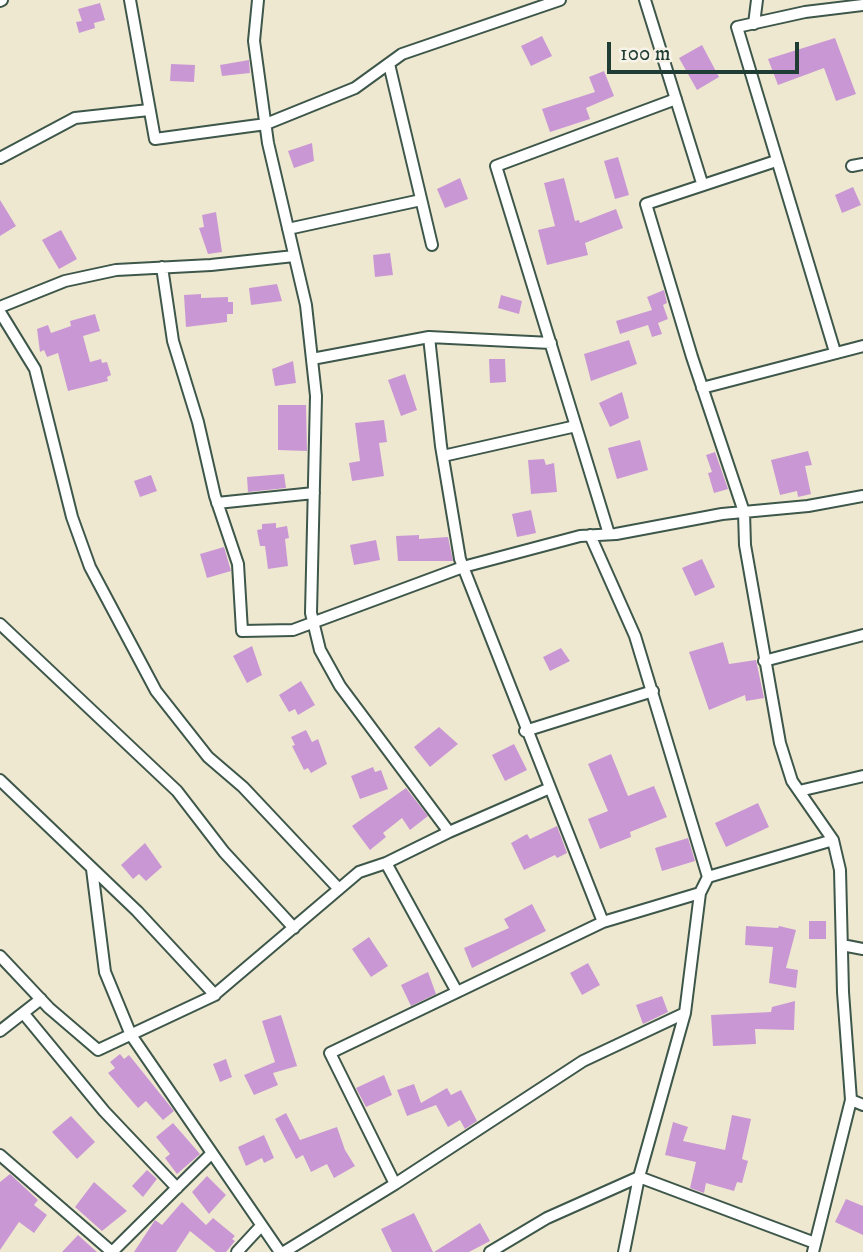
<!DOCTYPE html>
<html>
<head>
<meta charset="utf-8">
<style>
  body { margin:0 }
  #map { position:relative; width:863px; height:1252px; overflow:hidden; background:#efe8d0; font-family:"IM FELL DW Pica",serif }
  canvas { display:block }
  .scale { position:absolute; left:607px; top:42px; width:192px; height:32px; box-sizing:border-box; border:4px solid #1f3d34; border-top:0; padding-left:9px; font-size:21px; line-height:24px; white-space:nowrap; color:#1f3d34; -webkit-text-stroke:5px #f7f3e8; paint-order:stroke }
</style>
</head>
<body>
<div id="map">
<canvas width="863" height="1252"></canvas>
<div class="scale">100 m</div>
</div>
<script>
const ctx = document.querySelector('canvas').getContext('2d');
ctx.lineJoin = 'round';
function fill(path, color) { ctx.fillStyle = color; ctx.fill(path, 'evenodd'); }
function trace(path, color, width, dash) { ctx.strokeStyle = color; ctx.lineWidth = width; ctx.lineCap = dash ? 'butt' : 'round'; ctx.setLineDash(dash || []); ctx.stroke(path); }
const building = new Path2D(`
  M100,3L105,20L94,23L95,28L79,33L76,22L82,21L78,9Z
  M542,36L552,56L531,66L521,46Z
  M835,38L856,94L836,101L824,68L778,85L768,59Z
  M702,45L719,77L697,90L679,58Z
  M249,60L250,73L222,76L220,65Z
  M171,64L195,65L194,82L170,81Z
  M604,71L614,96L586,108L590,119L550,132L542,109L595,92L589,77Z
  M312,143L314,161L294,168L288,151Z
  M618,157L629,195L615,199L604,161Z
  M460,178L468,199L445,208L437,189Z
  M564,178L575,221L579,220L580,223L616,209L623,228L585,243L588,255L547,265L538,230L555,226L544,183Z
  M853,187L861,205L842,213L835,195Z
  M0,200L16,226L0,236Z
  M216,212L222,252L208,254L199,228L204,227L202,215Z
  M61,230L77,259L59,269L42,240Z
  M390,253L393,275L375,277L373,255Z
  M277,284L282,301L251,305L249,288Z
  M664,290L667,303L663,305L668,319L658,323L662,334L652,337L648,325L620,334L616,321L652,310L647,297Z
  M201,294V298L228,297V302H233V314H227V322L186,327L184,295Z
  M501,295L522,301L519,314L498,308Z
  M95,314L100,331L83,336L90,362L101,359L102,363L107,362L111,375L107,377L108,381L68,391L58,353L47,357L44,350L40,352L37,329L48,325L51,333L71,326L70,321Z
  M629,340L637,364L591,381L584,354Z
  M489,359H505L506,382L490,383Z
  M293,361L296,383L275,386L272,369Z
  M405,374L417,410L401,416L388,380Z
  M622,392L629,418L610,427L599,403Z
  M278,405H306L307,451L278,450Z
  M384,420L387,442L379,443L384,476L352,481L349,463L360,461L355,423Z
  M640,440L648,470L617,479L608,448Z
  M808,451L812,465L805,466L811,494L798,497L797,491L780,495L771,460Z
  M715,452L728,489L714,493L708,473L712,472L706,455Z
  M544,459L546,465L554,463L557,492L531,494L528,460Z
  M284,474L286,488L248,492L247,477Z
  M151,475L157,491L140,497L134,481Z
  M531,510L536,533L517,537L512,514Z
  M276,523V528L287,526L289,538L285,539L288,566L268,569L265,546H260L257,530L262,529V524Z
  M419,535V539L448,537L453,561H398L396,536Z
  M376,540L380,560L354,565L350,545Z
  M224,547L231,571L207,578L200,554Z
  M702,559L715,587L695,596L682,568Z
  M723,642L729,664L756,660L764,698L746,701L745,695L709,710L689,652Z
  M252,646L262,675L247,683L233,656Z
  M561,648L570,661L550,671L543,657Z
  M301,681L315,705L298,715L295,709L289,712L279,695Z
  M439,727L458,744L430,767L414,747Z
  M306,730L312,742L318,739L327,764L311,773L308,768L304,770L292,746L295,745L291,737Z
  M514,744L527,770L505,781L492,755Z
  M611,754L628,796L654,786L667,817L630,832L631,837L600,849L588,819L608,811L588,764Z
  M373,767L375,772L381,770L388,789L360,799L351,776Z
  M406,788L428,816L410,830L402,818L383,833L386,837L370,850L352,826Z
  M758,803L769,827L726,847L715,823Z
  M557,826L567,853L557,858L555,855L524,870L511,843L527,834L530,839Z
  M688,838L695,861L662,871L655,848Z
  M145,843L162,867L146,881L139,874L133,879L121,865Z
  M532,904L546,931L472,968L464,948L509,928L504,919Z
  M809,921H826V939H809Z
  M746,926L778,928L779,926L796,930L786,968L798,970L796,988L769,983L773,947L745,945Z
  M369,937L388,966L371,977L352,949Z
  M588,963L600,985L582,995L570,973Z
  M428,972L436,994L411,1006L401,985Z
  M662,996L668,1012L643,1024L636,1005Z
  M795,1001L794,1030L755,1029L756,1044L713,1046L711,1015L771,1012L772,1007Z
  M281,1015L297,1066L273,1073L278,1085L254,1095L244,1075L275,1062L262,1021Z
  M120,1054L124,1059L129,1055L174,1111L163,1120L146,1101L138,1108L108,1073L115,1068L110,1062Z
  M226,1059L232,1077L220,1082L213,1064Z
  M384,1075L392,1095L366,1107L356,1088Z
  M414,1084L421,1103L447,1088L451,1095L461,1090L477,1121L465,1129L460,1120L448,1127L436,1105L407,1116L397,1090Z
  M286,1113L300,1140L337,1127L345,1150L355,1166L334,1178L327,1164L311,1172L303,1155L296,1159L275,1119Z
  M732,1115L751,1119L742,1159L748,1161L742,1183L737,1182L734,1191L706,1183L704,1193L690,1188L696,1162L665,1155L673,1122L688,1127L683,1141L725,1150Z
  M71,1116L95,1142L77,1159L52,1132Z
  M173,1123L200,1154L177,1174L165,1158L170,1154L156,1137Z
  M264,1135L274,1158L264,1163L262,1158L246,1166L238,1147Z
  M147,1170L157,1179L143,1197L132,1186Z
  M10,1174L38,1200L34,1205L47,1215L34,1233L19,1222L0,1250V1182Z
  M207,1176L226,1195L209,1214L192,1192Z
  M94,1182L127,1211L102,1231L75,1207Z
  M846,1199L863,1206V1235L835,1222Z
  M182,1202L206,1225L213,1218L235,1236L232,1239L235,1241L226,1252H216L190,1231L176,1252H134L155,1220L162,1225Z
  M414,1213L433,1252H392L381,1229Z
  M480,1223L490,1241L469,1252H434Z
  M78,1235L88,1244L97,1252H62Z`);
const street = new Path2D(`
  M130,0L155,139L266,124L355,88L402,54L560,0
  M258,0L254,41L268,143L306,305L316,396L311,613L320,650L340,686L449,832L550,788
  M645,0L702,183
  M0,1L2,0
  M754,24L757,0
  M389,64L432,245
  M0,158L75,118L149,110
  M776,161L646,204L692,357L744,512L745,545L780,743L792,781L833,840L840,870L843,992L851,1100
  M852,166L863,164
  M288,229L421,200
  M162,267L173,341L198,422L215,496L238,564L242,631L293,630L463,567L580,536L616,534L722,514L808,506L863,496
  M0,307L65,281L116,270L211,265L294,256
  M0,312L35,369L72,517L90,567L156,691L208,757L243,787L339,889
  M429,337L441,446L460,559L603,922
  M835,352L737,27L805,12L863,5
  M312,359L429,337L551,343
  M702,388L863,346
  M443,456L576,426
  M217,503L314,493
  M609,534L496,166L676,99
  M590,535L635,636L708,877
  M0,624L177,791L224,852L294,928
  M764,661L863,635
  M525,731L653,691
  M0,780L137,911L215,995
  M799,791L863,776
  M386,863L457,992
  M92,869L105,972L131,1035L280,1252
  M842,945L863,949
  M0,956L49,1008L98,1050L213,996L359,872L386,863L449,832
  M24,1014L104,1111L177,1188
  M0,1031L41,999
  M0,1155L112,1252L210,1155
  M395,1184L583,1061L685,1013
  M237,1252L261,1226
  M284,1252L395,1184L330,1053L603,922L700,893
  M490,1252L547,1218L639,1177L815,1243
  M624,1252L639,1177L685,1013L700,893L708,877L833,840
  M813,1252L851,1100L863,1105`);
fill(building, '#c998d4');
trace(street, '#3e574b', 14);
trace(street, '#fff', 10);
</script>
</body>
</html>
